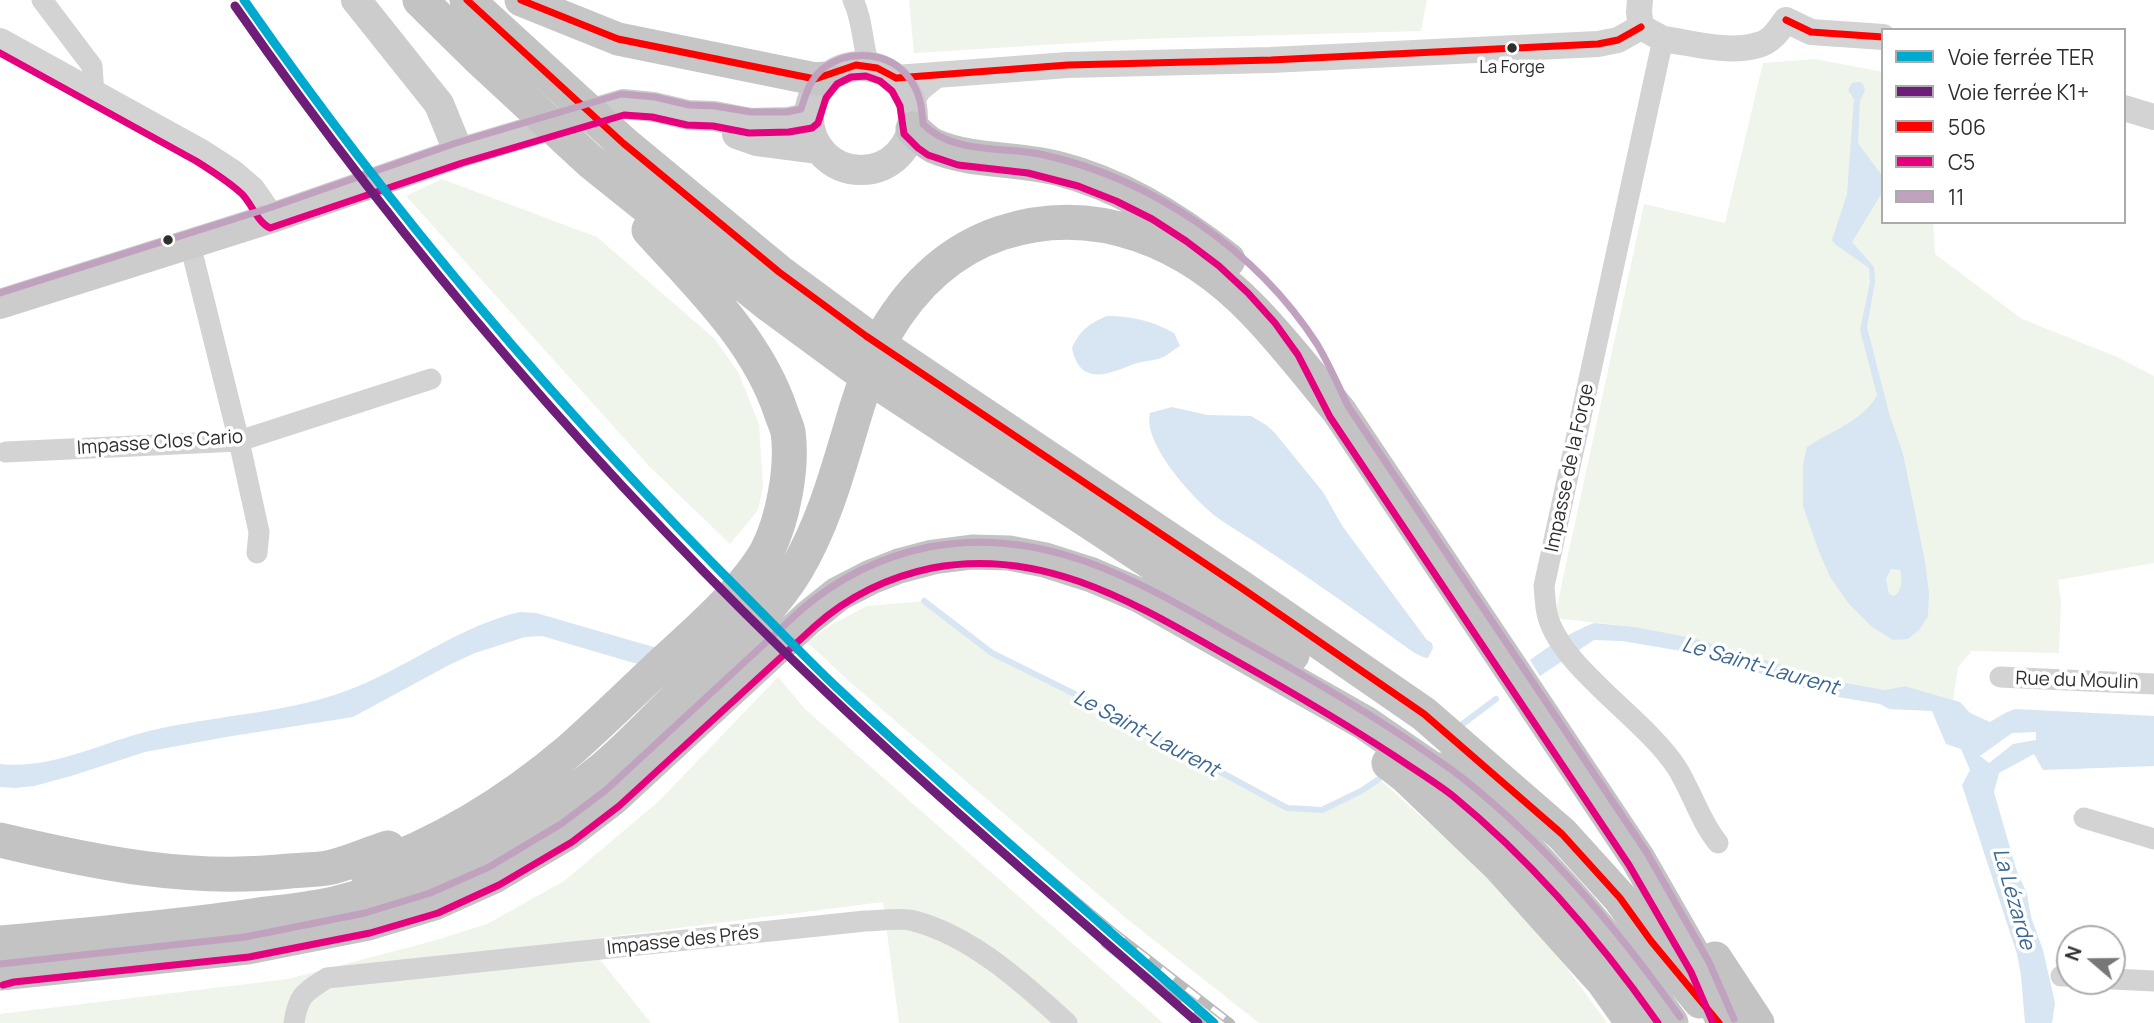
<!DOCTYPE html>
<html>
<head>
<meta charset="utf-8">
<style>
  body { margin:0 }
  #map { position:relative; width:2154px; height:1023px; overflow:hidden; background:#fff; font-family:Manrope,sans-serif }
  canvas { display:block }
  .legend { position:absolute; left:1881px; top:28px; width:245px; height:196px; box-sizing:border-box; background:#fff; border:2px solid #ababab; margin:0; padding:9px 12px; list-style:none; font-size:21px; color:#2e2e2e }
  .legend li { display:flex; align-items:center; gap:14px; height:35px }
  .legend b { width:35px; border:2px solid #ababab }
  .north { position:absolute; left:2056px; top:925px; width:70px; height:70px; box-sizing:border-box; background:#fff; border:2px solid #ababab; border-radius:50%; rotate:290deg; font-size:19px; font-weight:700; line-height:28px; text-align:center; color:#2e2e2e }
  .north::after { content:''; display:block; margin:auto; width:24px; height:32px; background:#777; clip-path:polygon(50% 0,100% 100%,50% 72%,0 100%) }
</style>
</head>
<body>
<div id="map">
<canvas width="2154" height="1023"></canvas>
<ul class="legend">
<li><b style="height:9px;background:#00a9ce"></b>Voie ferrée TER</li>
<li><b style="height:9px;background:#6e1e78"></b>Voie ferrée K1+</li>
<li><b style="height:9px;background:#f00"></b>506</li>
<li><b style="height:9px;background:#e5007d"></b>C5</li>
<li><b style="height:9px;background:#c0a2be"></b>11</li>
</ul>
<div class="north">N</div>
</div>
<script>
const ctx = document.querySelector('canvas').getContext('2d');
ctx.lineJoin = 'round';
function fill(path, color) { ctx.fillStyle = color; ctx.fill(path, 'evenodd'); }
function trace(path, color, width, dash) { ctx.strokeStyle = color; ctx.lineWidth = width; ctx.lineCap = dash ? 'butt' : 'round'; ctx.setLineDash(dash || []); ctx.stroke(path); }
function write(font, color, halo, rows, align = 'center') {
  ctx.font = font + ' Manrope,sans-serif'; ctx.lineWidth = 7; ctx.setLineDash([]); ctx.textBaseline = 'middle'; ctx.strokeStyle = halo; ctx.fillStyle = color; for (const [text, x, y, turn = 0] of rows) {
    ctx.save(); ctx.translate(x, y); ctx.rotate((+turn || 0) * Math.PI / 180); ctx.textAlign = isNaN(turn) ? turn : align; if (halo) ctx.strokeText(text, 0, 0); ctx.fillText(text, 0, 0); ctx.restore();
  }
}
const green = new Path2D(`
  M909,0H1427L1421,31L1141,39L914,53Z
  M1815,59L1883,72V222H1933L1935,254L2022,319L2117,357L2154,376V563L2058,580L2061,601L2059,653L1972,651L1958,667L1953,700L1905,686L1885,690L1835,681L1693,638L1635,627L1562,619L1555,615L1644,204L1725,223L1763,63Z
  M442,179L597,237L715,339L738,372L759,424L763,487L758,510L730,544L650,467L406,196Z
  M924,601L992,653L1097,705L1287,808L1322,810L1361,791L1379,779L1477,866L1559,957L1607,1023H1259L1127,919L851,683L807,642L829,626L867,606Z
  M778,677L805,709L1163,1023H899L883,902L584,940L651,1023H0V1014L288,979L433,941L487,924L564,881L658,802Z`);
const water = new Path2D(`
  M1860,82L1863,84L1865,91L1860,100L1858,143L1883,177V191L1852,242L1874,267L1875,282L1867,327L1889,413L1903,454L1925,561L1929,593L1928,616L1920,629L1908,639L1893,640L1872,627L1849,604L1830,577L1818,549L1803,506V464L1807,447C1829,432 1865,420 1877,395L1860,330L1870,282L1869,268L1836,245L1832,240L1847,194L1854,99L1848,90L1852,83ZM1891,569L1900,570C1902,579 1903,591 1894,596L1889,594L1886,579Z
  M1107,316C1132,316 1152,321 1174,333L1180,346C1174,349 1167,356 1161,358C1152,361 1142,361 1134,364C1108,374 1080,387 1072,348C1080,330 1090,323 1107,316Z
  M1172,407L1207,415L1251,416L1266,425L1274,432L1323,492L1343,527L1427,640L1432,643L1433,648L1428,658L1423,657L1413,652C1362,615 1311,579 1258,544C1245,535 1230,527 1218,518C1194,500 1142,443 1150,413Z
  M520,612L536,613L657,648L672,670L634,663L542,636L525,637L475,653L449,665L353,717L226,737L145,752L71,776L34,786L15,788L0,787V764C51,770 100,743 149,731C219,714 295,714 361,685C415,662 461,626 520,612Z
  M1594,623L1635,627L1693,638L1835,681L1885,690L1905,686L1960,702L1970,713L1990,722L2005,713L2015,709L2154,716V766L2043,770L2034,754L1999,773L1994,792L2016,869L2027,894L2031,917L2043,950L2055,1003L2052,1023H2025L2021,976L2017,954L1962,785L1970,770L1961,749L1946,744L1932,711L1889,709L1880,704L1826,695L1732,664L1681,651L1622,641L1594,640L1540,676L1530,660C1550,645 1571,632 1594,623ZM2036,732V740L2013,744L1989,763L1980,756L2012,733Z`);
const stream = new Path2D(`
  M924,601L992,653L1097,705L1287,808L1322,810L1361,791L1379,779
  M1460,726L1496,699`);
const minor = new Path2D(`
  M42,0L92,66L94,94
  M853,0C863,20 862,44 869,65
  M1663,39L1544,586C1545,595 1545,604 1547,613C1558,666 1646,719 1677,768C1692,792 1700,821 1718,843
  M190,244L239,441L259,532L257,553
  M6,452L239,441L431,379
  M2000,677L2154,684
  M2084,818L2154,839
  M2061,976H2070
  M2112,979L2154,981
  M294,1023C298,995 304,993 327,978L865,921C880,921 900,917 914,921C972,936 1024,984 1067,1023`);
const tertiary = new Path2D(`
  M1640,0L1639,12L1641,27L1663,39C1693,43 1728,54 1758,45C1771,42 1779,30 1786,20
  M1786,20L1811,32L1883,37
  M0,41L201,152L232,172L252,189L272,218
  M896,78L1068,65L1271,60L1598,44L1618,40L1641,27
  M911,101L919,89L935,76
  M2124,108L2154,117`);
const secondary = new Path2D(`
  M356,0L439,104L459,153
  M809 118a52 52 0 1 1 104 0a52 52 0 1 1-104 0Z
  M737,134L757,141L819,149
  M0,304L272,218L459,153L623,104L654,107L688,115L714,116L750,123L788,122L809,118`);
const primary = new Path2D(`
  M521,0L618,39L815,79L826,78`);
const trunk = new Path2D(`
  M420,0L481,60L590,161L771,306L854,367L1292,655
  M467,0L623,143L779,272L866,336L1243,589L1424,714L1562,834L1620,898L1651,941L1700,1001
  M913,129C919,135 926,142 934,146C970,162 1020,158 1060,169C1122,185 1178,220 1228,260
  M1389,763L1407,777L1499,865L1603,981L1633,1023
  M1441,770C1466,795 1495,817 1520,842C1575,899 1626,958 1671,1023
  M0,840C97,863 189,882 290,871C303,870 319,870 332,867C351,862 369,854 388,848
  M366,870C440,844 510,801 570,750C602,722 632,692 663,663C696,633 745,590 767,551C783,520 793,467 788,432C787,426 783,419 781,412C757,340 699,285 649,230
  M0,943C84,935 168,928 252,916C280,912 311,910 338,903C434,878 525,832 602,770C633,744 661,713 690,685C727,648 769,615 796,570C826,520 840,462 857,407C865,382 873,356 885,333C912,287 950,250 1001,233C1096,202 1188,242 1254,311C1284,342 1311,377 1339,411L1638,859L1700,967L1724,1023
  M1715,959L1757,1023
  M0,973L247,947L368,923L434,903L494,876L567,833L613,798L808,618L838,594L871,577L899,566L933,557L972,552L1009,553L1045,560L1092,575L1141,596L1365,723L1458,787`);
const rail = new Path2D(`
  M1013,847L1114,932L1231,1023
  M1105,944L1205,1023`);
const bus1 = new Path2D(`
  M467,0L623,143L779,272L866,336L1243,589L1424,714L1562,834L1620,898L1651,941L1719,1023
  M521,0L618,39L815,79L856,65L877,68L896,78
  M1786,20L1811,32L1883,37
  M896,78L1068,65L1271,60L1598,44L1618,40L1641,27`);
const bus2 = new Path2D(`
  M0,53L196,161C212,171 228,181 242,194C252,204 257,222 270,228L462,163L624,115L652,117L687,125L713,126L749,133L789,132L812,128L818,123L826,98L837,84L851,77L866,76L880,81L892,91L900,106L904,134L918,148L928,155L958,165L1028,173L1078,186L1116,201L1152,219L1186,241L1219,266L1248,293L1275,323L1298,355L1330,417L1629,865L1691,972L1713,1023
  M3,985L14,982L249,957L370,933L438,913L499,885L572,842L619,806L815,626C849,596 888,577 932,568C1045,546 1139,606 1233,659C1288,690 1343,722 1396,757C1415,770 1435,782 1453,796C1532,861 1599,939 1658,1023`);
const bus3 = new Path2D(`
  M0,293L269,208L456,143L621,94L655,97L689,105L715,106L751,112H787L801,109C806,93 811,77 825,67C851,49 890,52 909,78C920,92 922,108 923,124C953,155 1005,146 1044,155C1153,179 1257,251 1317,344C1329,364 1338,385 1348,406L1647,853L1709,962L1734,1019
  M0,964L245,937L365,913L430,893L489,867L561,824L606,790L801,610C838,578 880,557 929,547C1047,524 1145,585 1243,641C1306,676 1367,711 1426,752C1439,761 1453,770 1465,780C1549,847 1618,929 1680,1017`);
const rail1 = new Path2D(`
  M244,0C393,214 562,413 746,597C775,626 803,655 832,683C956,800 1086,910 1214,1023`);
const rail2 = new Path2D(`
  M235,6C407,253 606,483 824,690C945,805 1073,913 1198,1023`);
const markers = [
  [1512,48,6,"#2e2e2e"],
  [168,240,6,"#2e2e2e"]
];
const busNames = [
  ["La Forge",1512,68]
];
const streetNames = [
  ["Impasse Clos Cario",160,443,-4],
  ["Impasse de la Forge",1570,468,-78],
  ["Rue du Moulin",2077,681,2],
  ["Impasse des Prés",683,941,-6]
];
const waterNames = [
  ["Le Saint-Laurent",1760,667,16],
  ["Le Saint-Laurent",1146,734,28],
  ["La Lézarde",2013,899,74]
];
fill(green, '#f0f5eb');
fill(water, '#d8e5f2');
trace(stream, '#d8e5f2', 6);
trace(minor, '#d3d3d3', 21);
trace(tertiary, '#d3d3d3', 26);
trace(secondary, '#ccc', 30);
trace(primary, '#c6c6c6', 33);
trace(trunk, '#c3c3c3', 35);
trace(rail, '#bababa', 8);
trace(rail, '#fff', 5, [16]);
trace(bus1, '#f00', 7);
trace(bus2, '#e5007d', 7);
trace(bus3, '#c0a2be', 7);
trace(rail1, '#00a9ce', 9);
trace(rail2, '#6e1e78', 9);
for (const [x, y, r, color] of markers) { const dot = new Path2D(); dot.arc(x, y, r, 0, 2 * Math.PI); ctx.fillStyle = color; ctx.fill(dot); trace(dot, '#fff', 2.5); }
write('17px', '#2e2e2e', '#fff', busNames);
write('19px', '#2e2e2e', '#fff', streetNames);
write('italic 21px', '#3a6792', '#fff', waterNames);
</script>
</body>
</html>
